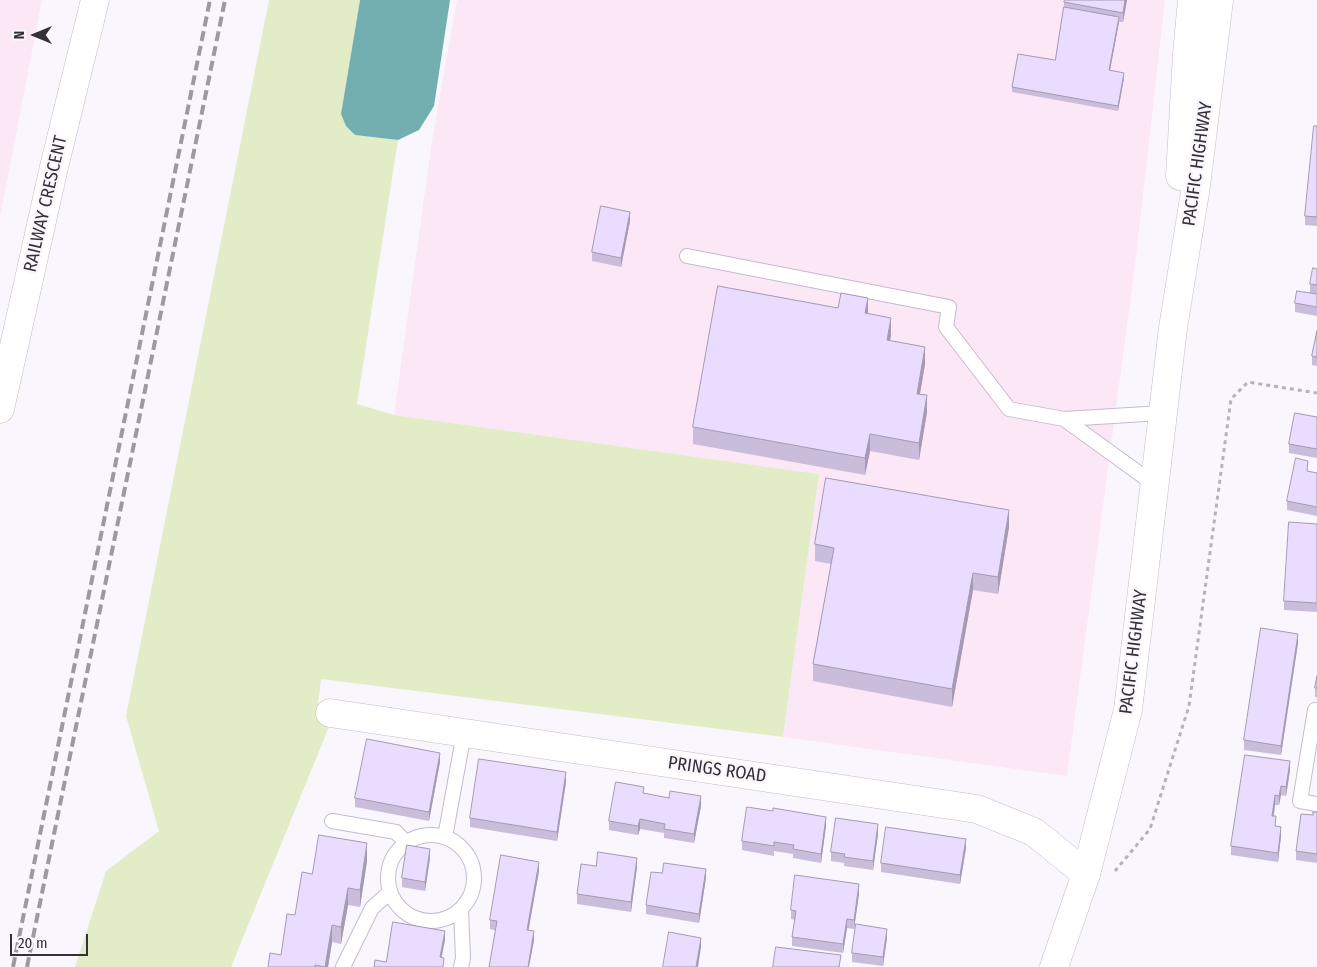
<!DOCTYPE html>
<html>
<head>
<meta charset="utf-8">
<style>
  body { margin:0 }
  #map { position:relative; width:1317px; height:967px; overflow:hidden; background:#faf6fd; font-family:"Fira Sans Condensed",sans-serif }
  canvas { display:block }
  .north { position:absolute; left:10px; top:10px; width:50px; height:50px; -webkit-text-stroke:4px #faf6fd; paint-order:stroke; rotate:270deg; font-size:14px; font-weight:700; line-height:20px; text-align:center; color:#343037 }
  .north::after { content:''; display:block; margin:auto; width:18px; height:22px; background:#343037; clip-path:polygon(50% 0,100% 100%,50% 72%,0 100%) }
  .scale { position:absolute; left:10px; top:934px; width:78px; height:22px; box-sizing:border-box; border:2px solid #343037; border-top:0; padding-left:6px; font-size:15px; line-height:18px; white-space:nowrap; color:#343037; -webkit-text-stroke:4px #faf6fd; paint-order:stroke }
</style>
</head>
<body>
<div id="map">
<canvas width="1317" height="967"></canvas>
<div class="north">N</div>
<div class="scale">20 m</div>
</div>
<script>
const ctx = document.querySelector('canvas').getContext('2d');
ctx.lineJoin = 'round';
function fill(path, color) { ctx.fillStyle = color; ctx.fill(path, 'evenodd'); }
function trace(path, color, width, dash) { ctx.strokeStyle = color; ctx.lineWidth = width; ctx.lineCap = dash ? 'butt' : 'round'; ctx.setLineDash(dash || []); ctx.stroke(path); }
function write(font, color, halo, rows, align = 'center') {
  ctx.font = font + ' "Fira Sans Condensed",sans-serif'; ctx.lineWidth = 5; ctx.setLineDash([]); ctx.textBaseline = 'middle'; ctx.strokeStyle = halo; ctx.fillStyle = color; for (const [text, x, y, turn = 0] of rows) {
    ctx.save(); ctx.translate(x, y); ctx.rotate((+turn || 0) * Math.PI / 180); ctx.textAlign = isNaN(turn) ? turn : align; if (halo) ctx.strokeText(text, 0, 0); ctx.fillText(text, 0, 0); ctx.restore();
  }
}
const industrial = new Path2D(`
  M0,0H42L0,217Z
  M457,0H1165L1135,265L1067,776L783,737L819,474L394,415L432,141Z`);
const green = new Path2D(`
  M269,0H360L341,114L355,135L398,140L357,404L394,415L819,474L783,737L321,679L317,714L333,717L231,967H75L106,871L159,831L126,716Z`);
const water = new Path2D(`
  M360,0H450L434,106L419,130L398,140L355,135L346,126L341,114Z`);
const path = new Path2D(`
  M1115,871L1150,829L1189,706L1231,399L1248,382L1317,393`);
const service = new Path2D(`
  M687,256L949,307L946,327L1009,409L1064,419L1154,484
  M1064,419L1162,413
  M1317,711L1315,710L1300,801L1317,804
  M332,821L396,832L406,843
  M388 878a43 43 0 1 1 86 0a43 43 0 1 1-86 0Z
  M445,837L464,733
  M461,910L463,958L461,967
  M343,967L372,908L390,892`);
const minor = new Path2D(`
  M330,713L977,809L1034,832L1086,874`);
const secondary = new Path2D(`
  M0,409L54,167L95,0`);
const primary = new Path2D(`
  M1180,176L1187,54L1192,0
  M1054,967L1086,874L1128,710L1173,328L1196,186L1219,0`);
const rail = new Path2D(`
  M13,967L210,0
  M27,967L55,829L225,0`);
const wall = new Path2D(`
  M1127,0L1123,22H1119L1110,71L1124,78L1118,111L1012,92V87L1055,60L1064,7V2Z
  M1317,126V226L1305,225V216Z
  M630,221L621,267L592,261V252Z
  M1317,269V316L1295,312V303L1310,293V284Z
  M868,314L891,335L890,341L925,364L920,394L927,412L919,460L870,451L865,475L693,444V427Z
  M1317,331V366L1312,365V356Z
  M1317,417V458L1289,453V444Z
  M1308,472L1317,473V516L1287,510V501Z
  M1317,524V612L1284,610V601Z
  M1009,527L998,594L973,590L952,707L813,681V664L831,564L815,561V544Z
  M1298,643L1281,755L1244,750V740Z
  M1317,676V697H1315V688Z
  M440,762L429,821L355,807V798Z
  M1290,770L1286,796L1281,795L1279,805H1275L1274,816L1276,826L1281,836L1278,862L1231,855V846Z
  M566,782L557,841L470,827V818Z
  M644,793L701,806L694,843L664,838V833L640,829L638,835L609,830V821Z
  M1317,812V863L1296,860V851L1313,815Z
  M826,826L821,863L793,858V854L774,851V856L742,850V841Z
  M878,834L873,870L844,866V863L831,861V852Z
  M966,848L960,884L881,872V863Z
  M430,858L425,891L402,887V878Z
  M367,861L360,907L348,905L341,944L332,942L328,967H268L281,955L295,915L312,874Z
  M596,866L637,867L631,912L577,904V894Z
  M539,871L528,930L534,941L490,929V920Z
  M706,878L699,923L646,914V905Z
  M859,894L854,929L847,928L843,953L792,946V937L795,920L791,919V910Z
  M887,938L883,966L852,962V953Z`);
const shadedWall = new Path2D(`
  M1125,0H1127L1123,22V13Z
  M1119,17V22L1109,75V70Z
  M1124,73V78L1118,111V106Z
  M630,212V221L621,267V258Z
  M868,298V316L865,313Z
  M891,318V335L887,357V340Z
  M925,347V364L917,411V394Z
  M927,395V412L919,460V443Z
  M870,434V451L865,475V458Z
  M1009,510V527L998,594V577Z
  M973,573V590L952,707V689Z
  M1298,634V643L1281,755V746Z
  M440,753V762L429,821V812Z
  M1290,761V770L1286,796V787Z
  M566,772V782L557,841V832Z
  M1281,786V795L1279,805V796Z
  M1275,795V805L1272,825V816Z
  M701,796V806L694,843V834Z
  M826,817V826L821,863V854Z
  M640,819V829L638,835V826Z
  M878,824V834L873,870V861Z
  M1281,827V836L1278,862V853Z
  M966,839V848L960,884V875Z
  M367,843V861L360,907V890Z
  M430,849V858L425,891V882Z
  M637,858V867L631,912V902Z
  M539,862V871L527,939V930Z
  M706,869V878L699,923V914Z
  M859,884V894L854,929V920Z
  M348,888V905L341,944V927Z
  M847,919V928L843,953V944Z
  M332,925V942L328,967H325Z
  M887,929V938L883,966V957Z
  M445,931V940L440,966V957Z
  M534,931V941L529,967H528Z
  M701,938V947L698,967H696Z`);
const building = new Path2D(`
  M1065,0H1125L1123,13L1064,2Z
  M1064,7L1119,17L1109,70L1124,73L1118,106L1012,87L1018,54L1055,60Z
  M1314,126H1317V217L1305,216Z
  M601,206L630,212L621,258L592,252Z
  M1313,268L1317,269V285L1310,284Z
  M718,286L838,308L841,293L868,298L865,313L891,318L887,340L925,347L917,394L927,395L919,443L870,434L865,458L693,427Z
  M1297,291L1317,294V307L1295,303Z
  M1317,331V357L1312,356Z
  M1295,413L1317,417V449L1289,444Z
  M1296,458L1308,461L1307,471L1317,473V507L1287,501Z
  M826,478L1009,510L998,577L973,573L952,689L813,664L834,548L815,544Z
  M1289,522L1317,524V603L1284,601Z
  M1261,628L1298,634L1281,746L1244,740Z
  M1317,676V688H1315Z
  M367,739L440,753L429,812L355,798Z
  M1245,755L1290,761L1286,787L1281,786L1279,796L1275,795L1272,816H1276L1275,826L1281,827L1278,853L1231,846Z
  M479,759L566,772L557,832L470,818Z
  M616,782L644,787L643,793L669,798L670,791L701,796L694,834L664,829L665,824L640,819L638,826L609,821Z
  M747,807L773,811V808L826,817L821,854L793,849L794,845L774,842V846L742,841Z
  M1313,812H1317V854L1296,851L1301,814L1313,815Z
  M836,818L878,824L873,861L844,857L845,854L831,852Z
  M886,827L966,839L960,875L881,863Z
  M319,835L367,843L360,890L348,888L341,927L332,925L325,967L315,965V967H268L270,953L281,955L287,914L295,915L302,872L312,874Z
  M407,845L430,849L425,882L402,878Z
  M598,852L637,858L631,902L577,894L581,864L596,866Z
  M501,855L539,862L527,930L534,931L528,967H489L497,921L490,920Z
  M664,863L706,869L699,914L646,905L651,872L662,873Z
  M795,875L859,884L854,920L847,919L843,944L792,937L796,911L791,910Z
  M393,922L445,931L440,957L444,958L443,967H374L375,960L386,962Z
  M856,924L887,929L883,957L852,953Z
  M669,932L701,938L696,967H663Z
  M776,947L841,955L839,967H773Z`);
const streetNames = [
  ["PACIFIC HIGHWAY",1198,164,-82],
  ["RAILWAY CRESCENT",46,204,-77],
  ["PACIFIC HIGHWAY",1134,652,-83],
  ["PRINGS ROAD",717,770,8]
];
fill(industrial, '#fbe7f6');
fill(green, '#e2edc8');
fill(water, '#73afb0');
trace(service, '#c6bbcd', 16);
trace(minor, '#c6bbcd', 29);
trace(secondary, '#c6bbcd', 29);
trace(primary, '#c6bbcd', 29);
trace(path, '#b6b2b9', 3, [4, 4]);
trace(service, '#fff', 14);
trace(minor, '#fff', 28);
trace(secondary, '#fff', 28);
trace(primary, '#fff', 28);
trace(rail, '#9d99a0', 4, [10, 5]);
fill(wall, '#c9bddb');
fill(shadedWall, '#a49ab2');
fill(building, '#eadcff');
trace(building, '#a49ab2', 1);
write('18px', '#343037', '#faf6fd', streetNames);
</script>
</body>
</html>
